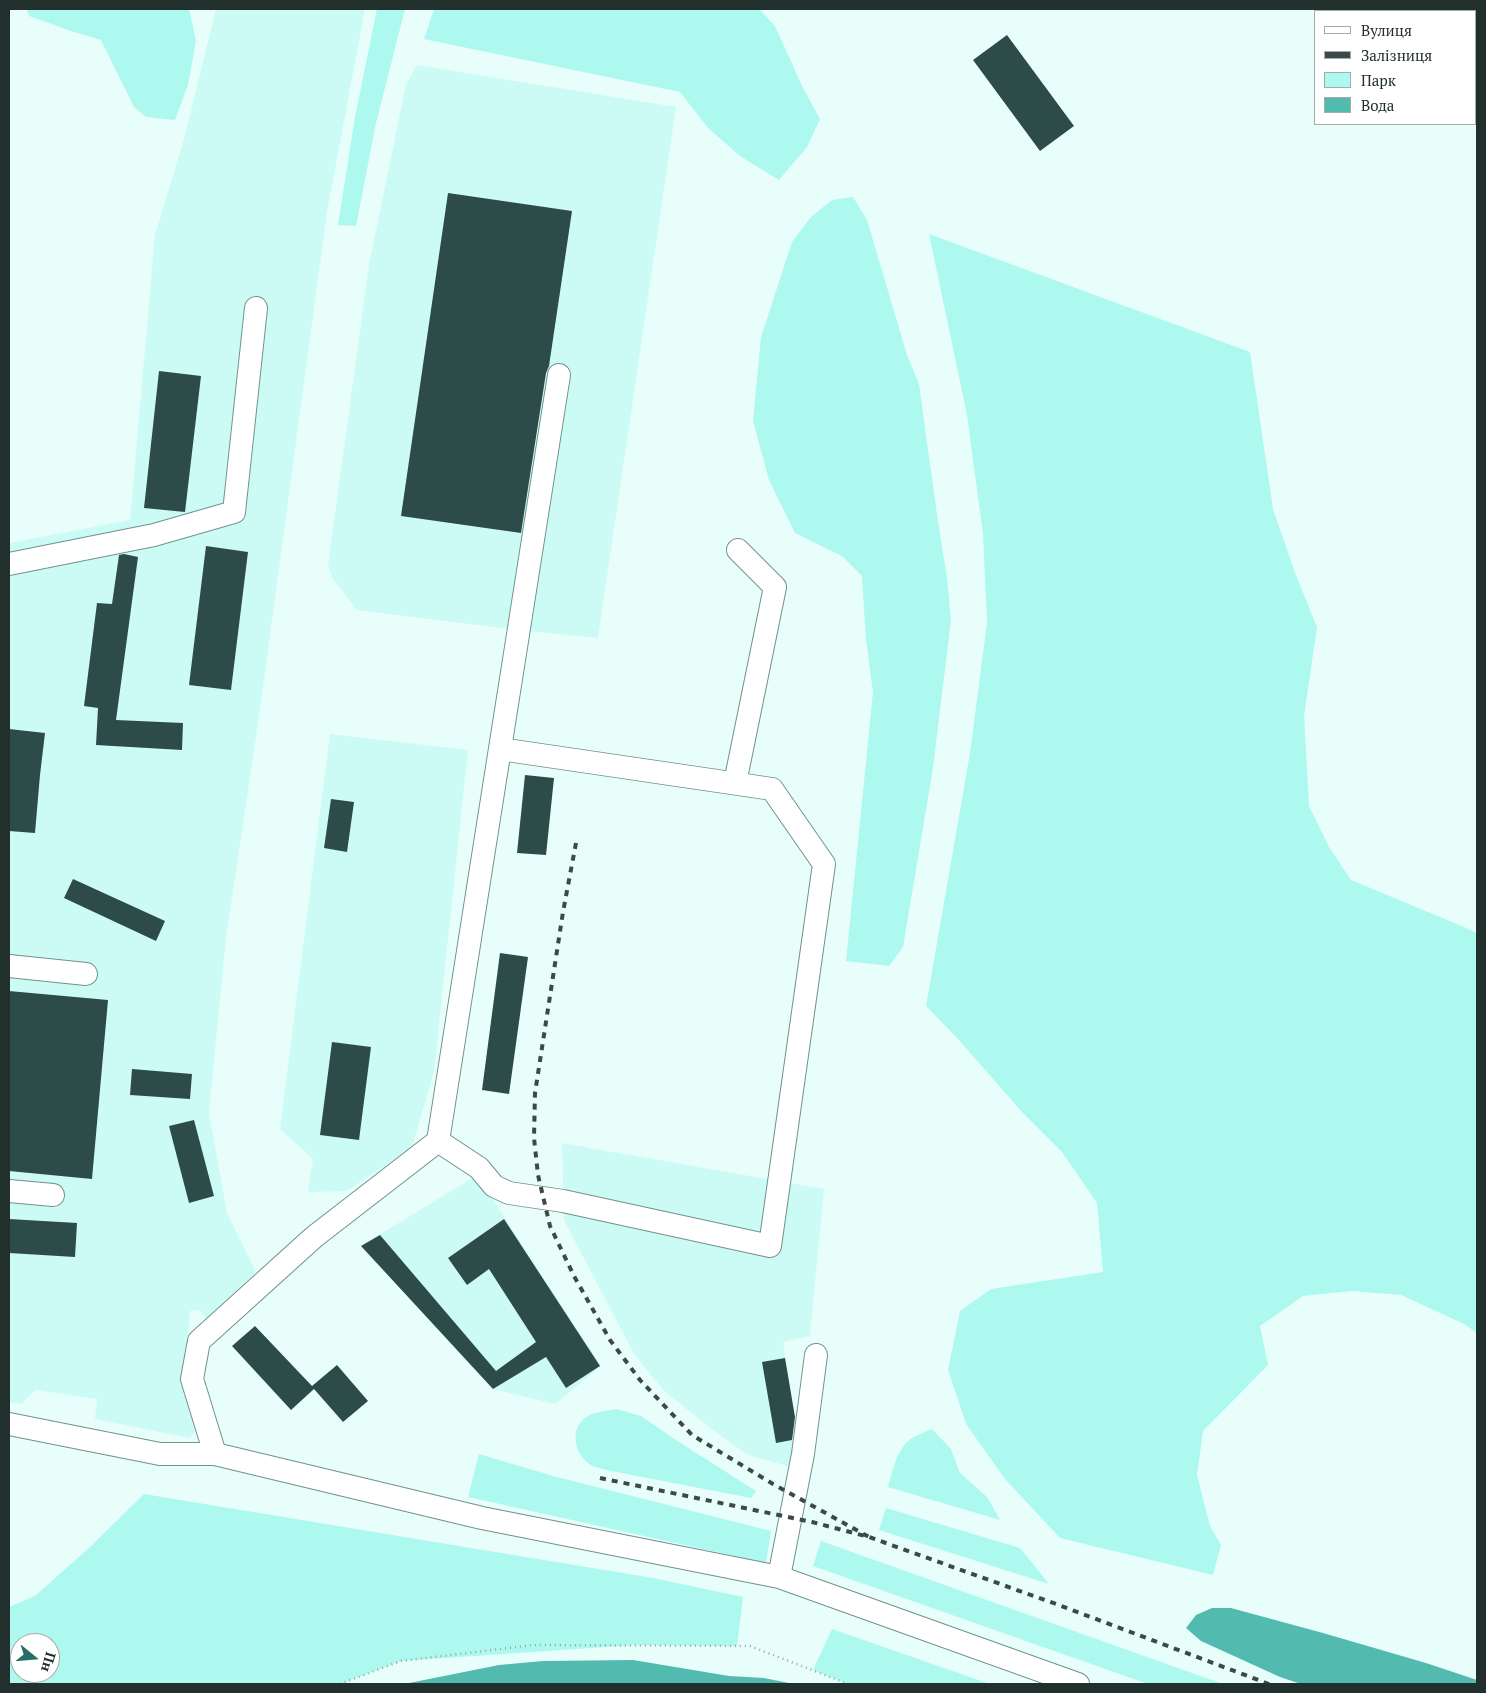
<!DOCTYPE html>
<html>
<head>
<meta charset="utf-8">
<style>
  body { margin:0 }
  #map { position:relative; width:1486px; height:1693px; overflow:hidden; background:#e8fefb; font-family:"PT Serif",serif }
  canvas { display:block }
  .frame { position:absolute; inset:0; border:10px solid #212f2d; pointer-events:none }
  .legend { position:absolute; left:1314px; top:10px; width:162px; height:115px; box-sizing:border-box; background:#fff; border:1px solid #a6acab; margin:0; padding:6px 9px; list-style:none; font-size:15px; color:#212f2d }
  .legend li { display:flex; align-items:center; gap:10px; height:25px }
  .legend b { width:25px; border:1px solid #a6acab }
  .north { position:absolute; left:10px; top:1633px; width:50px; height:50px; box-sizing:border-box; background:#fff; border:1px solid #a6acab; border-radius:50%; rotate:107deg; font-size:14px; font-weight:700; line-height:20px; text-align:center; color:#212f2d }
  .north::after { content:''; display:block; margin:auto; width:18px; height:22px; background:#266f69; clip-path:polygon(50% 0,100% 100%,50% 72%,0 100%) }
</style>
</head>
<body>
<div id="map">
<canvas width="1486" height="1693"></canvas>
<div class="frame"></div>
<ul class="legend">
<li><b style="height:6px;background:#fff"></b>Вулиця</li>
<li><b style="height:6px;background:#3b4a48"></b>Залізниця</li>
<li><b style="height:14px;background:#adf8ef"></b>Парк</li>
<li><b style="height:14px;background:#53bab0"></b>Вода</li>
</ul>
<div class="north">Пн</div>
</div>
<script>
const ctx = document.querySelector('canvas').getContext('2d');
ctx.lineJoin = 'round';
function fill(path, color) { ctx.fillStyle = color; ctx.fill(path, 'evenodd'); }
function trace(path, color, width, dash) { ctx.strokeStyle = color; ctx.lineWidth = width; ctx.lineCap = dash ? 'butt' : 'round'; ctx.setLineDash(dash || []); ctx.stroke(path); }
const built = new Path2D(`
  M216,9H365L327,212L259,717L226,938L209,1113L227,1213L256,1272L206,1319L200,1310L190,1311L183,1394L192,1405L198,1430L189,1438L95,1419L97,1399L36,1390L21,1404L9,1402V543L130,520L155,235L184,139Z
  M417,65L676,107L598,638L518,630L357,610L333,579L328,565L369,265L406,84Z
  M330,734L468,750L434,1072L412,1147L347,1191L308,1192L313,1159L280,1129Z
  M562,1143L824,1189L810,1336L783,1342L798,1439L788,1466L748,1455L710,1428L664,1391L634,1354L564,1220Z
  M477,1175L601,1366L555,1404L493,1389L361,1246Z`);
const green = new Path2D(`
  M27,9H189L196,41L188,85L175,120L146,117L134,107L101,40L71,31L29,16Z
  M377,9H405L376,123L356,226L338,225L355,117Z
  M434,9H759L775,26L803,88L820,119L807,147L779,180L740,156L708,128L680,92L424,39Z
  M853,197L867,220L907,355L919,384L937,515L947,578L951,620L933,768L903,947L889,966L846,961L873,692L866,640L862,576L842,556L795,533L769,480L753,421L761,337L792,242L811,217L832,200Z
  M929,234L1250,352L1273,509L1295,573L1317,627L1304,716L1309,806L1329,847L1351,880L1464,927L1477,933V1333L1464,1324L1401,1295L1352,1291L1303,1296L1260,1326L1268,1365L1203,1431L1197,1475L1210,1526L1221,1545L1213,1575L1060,1538L1005,1479L966,1424L948,1370L960,1311L991,1289L1103,1272L1097,1203L1062,1152L1022,1112L958,1039L926,1006L970,753L987,623L983,534L967,415Z
  M616,1409L641,1416L679,1442L756,1491L751,1498L606,1470C601,1468 592,1467 588,1463C574,1451 570,1430 585,1418C592,1412 607,1411 616,1409Z
  M932,1429L951,1449L960,1473L987,1497L1000,1520L888,1487C893,1470 897,1446 914,1437C919,1434 926,1432 932,1429Z
  M479,1454L553,1476L771,1531L766,1563L468,1497Z
  M144,1494L653,1578L743,1597L737,1646L635,1645L401,1661L340,1684H9V1607L35,1596L90,1547ZM20,1643H50V1673H20Z
  M886,1508L1020,1548L1049,1584L879,1530Z
  M821,1541L1223,1684H1148L813,1566Z
  M832,1629L990,1684H848L813,1670Z`);
const water = new Path2D(`
  M1212,1608H1231L1323,1633L1426,1663L1477,1680V1684H1301L1280,1677L1201,1641L1186,1628L1196,1615Z
  M633,1660L729,1676L764,1678L794,1684H404L499,1665L543,1661Z`);
const building = new Path2D(`
  M1007,35L1074,126L1040,151L973,60Z
  M448,193L572,211L549,366L546,373L521,533L401,516Z
  M159,371L201,376L185,512L144,508Z
  M206,546L248,552L231,690L189,685Z
  M124,554L138,557L116,720L183,723L182,750L96,745L98,708L84,706L97,603L112,604L119,555Z
  M9,729L45,733L40,775L35,833L9,831Z
  M525,775L554,778L546,855L517,853Z
  M331,799L354,802L347,852L324,848Z
  M73,879L165,921L156,941L64,898Z
  M500,953L528,957L509,1094L482,1090Z
  M9,991L108,1000L92,1179L9,1171Z
  M332,1042L371,1047L359,1140L320,1135Z
  M132,1069L192,1074L190,1099L130,1095Z
  M194,1120L214,1196L189,1203L169,1126Z
  M9,1219L77,1223L75,1257L9,1253Z
  M504,1219L600,1366L566,1388L546,1357L493,1389L361,1246L380,1235L496,1371L536,1342L489,1269L467,1285L448,1258Z
  M255,1326L312,1386L337,1365L368,1401L343,1422L314,1389L291,1410L232,1346Z
  M785,1358L795,1417L792,1440L776,1443L762,1362Z`);
const path = new Path2D(`
  M340,1684L401,1661L533,1645L750,1646L848,1684`);
const minor = new Path2D(`
  M9,564L154,535L234,512L256,308
  M735,783L775,587L738,550
  M9,966L86,974
  M438,1141L479,1168L494,1186L509,1193L563,1201L770,1246L824,864L772,789L500,749
  M9,1191L53,1195
  M9,1424L160,1454H215L482,1518L779,1577L1078,1684
  M215,1454L192,1379L199,1341L314,1237L438,1141L559,375
  M779,1577L803,1454L816,1355`);
const rail = new Path2D(`
  M576,843L563,912L535,1093L534,1138L538,1175L550,1226L574,1276L610,1340L640,1380L692,1435L773,1484L869,1537
  M600,1478L812,1522L869,1537L1056,1604L1269,1684`);
fill(built, '#ccfbf5');
fill(green, '#adf8ef');
fill(water, '#53bab0');
fill(building, '#2d4c49');
trace(minor, '#70928e', 24);
trace(path, '#94a7a4', 2.5, [1, 4]);
trace(minor, '#fff', 22);
trace(rail, '#3b4a48', 4, [6, 6]);
</script>
</body>
</html>
